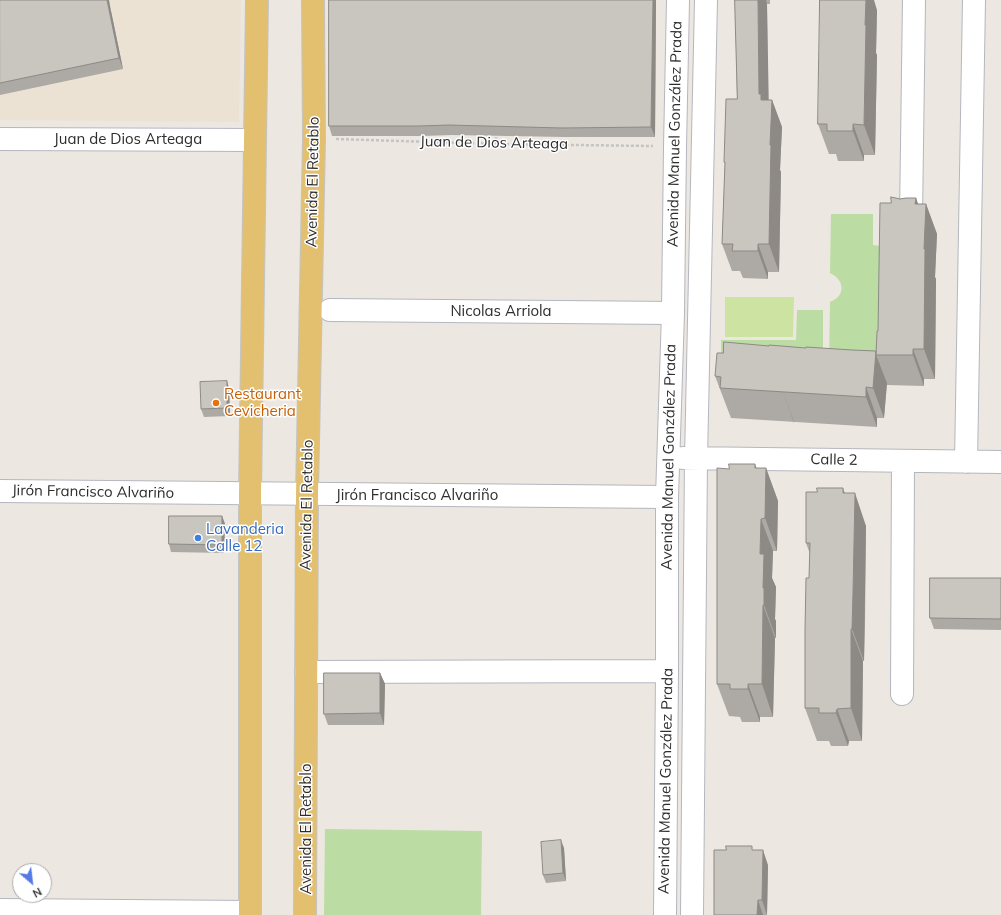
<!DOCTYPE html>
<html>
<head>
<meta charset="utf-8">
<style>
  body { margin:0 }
  #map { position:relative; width:1001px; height:915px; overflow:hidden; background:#ede7e1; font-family:Mulish,sans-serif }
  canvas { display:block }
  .north { position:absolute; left:12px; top:863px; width:40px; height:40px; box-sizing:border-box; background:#fff; border:1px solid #ababab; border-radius:50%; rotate:152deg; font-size:11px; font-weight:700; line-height:16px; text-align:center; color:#2d2d2d }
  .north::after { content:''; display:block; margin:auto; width:14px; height:18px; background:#547ae7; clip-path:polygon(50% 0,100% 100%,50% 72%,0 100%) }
</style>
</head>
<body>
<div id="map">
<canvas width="1001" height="915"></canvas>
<div class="north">N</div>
</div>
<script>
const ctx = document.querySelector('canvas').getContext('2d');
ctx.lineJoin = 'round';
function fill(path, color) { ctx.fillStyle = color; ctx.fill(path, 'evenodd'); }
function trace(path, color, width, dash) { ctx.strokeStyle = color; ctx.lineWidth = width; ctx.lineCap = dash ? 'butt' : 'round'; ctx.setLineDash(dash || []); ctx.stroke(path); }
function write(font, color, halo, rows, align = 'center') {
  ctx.font = font + ' Mulish,sans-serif'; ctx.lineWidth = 3; ctx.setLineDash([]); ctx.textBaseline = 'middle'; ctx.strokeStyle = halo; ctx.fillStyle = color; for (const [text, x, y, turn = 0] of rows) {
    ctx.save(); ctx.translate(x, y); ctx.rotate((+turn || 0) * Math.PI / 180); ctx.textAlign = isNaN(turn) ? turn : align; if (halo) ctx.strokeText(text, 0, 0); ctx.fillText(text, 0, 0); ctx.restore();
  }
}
const education = new Path2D(`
  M0,0H241L239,122L0,120Z`);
const green = new Path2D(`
  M831,214H873V245L881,246L880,364L829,363L830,302C846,296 845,280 830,273Z
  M797,310H823V363L721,355V340H796Z
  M325,829L482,831L481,915H324Z`);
const pitch = new Path2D(`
  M725,297H794L793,337H725Z`);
const path = new Path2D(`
  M496,132V144
  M336,139L496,144L653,146`);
const minor = new Path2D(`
  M0,139L255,140
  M911,217L914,0
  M330,310L673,313
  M683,458L1001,462
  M966,462L974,0
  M0,491L667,497
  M306,672L667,671
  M902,694L903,461
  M0,910L250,912
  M665,915L667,671V497L673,313L675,147L678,0
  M692,915L696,458L706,0`);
const major = new Path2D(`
  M250,915V494L257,0
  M305,915L307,494L314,139L313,0`);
const wall = new Path2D(`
  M0,0L111,11L123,69L0,95Z
  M656,0L655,137H565L452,135L422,136H332L329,126Z
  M735,0H770V4H767L768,100H772L782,127L780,170L781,172L779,272H768V279L743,278L740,271H732L722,244L725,164L724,162L737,99Z
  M877,10L876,53L877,55L875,155H864V161H838L836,154H829L818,124Z
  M916,198L918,204H926L937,234L935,277L936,279L935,379H924V386L887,385V383L884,418H877V427L731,418L715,376L723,353L769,346L876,353L878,331L891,203L900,199Z
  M229,388L230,416L204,417L201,409Z
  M766,468L778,501L777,551H773L772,578L776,587L775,619L776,621V638H775L773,717H760V722H742L740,717L729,716L717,684Z
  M845,493L866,526L865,626L864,661H863L862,741H849L848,746H831L829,741H817L805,708L810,554L806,543Z
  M222,516L225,524L224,553L171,552L169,544Z
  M1001,578V630L934,629L930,618Z
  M380,673L385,684L384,725H328L324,714Z
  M564,848L566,881L546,883L543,875Z
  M753,850L768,865L767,915H714Z`);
const shadedWall = new Path2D(`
  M107,0H109L111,11L123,69L119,58Z
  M653,0H656L655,137L651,127Z
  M758,0H766L767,4L769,115L772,100L782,127L780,170L781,172L779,272L769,244L770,145L759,94Z
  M863,0H874L877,10L876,53L877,55L875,155L864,125L865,25Z
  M853,124L864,155V161L853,131Z
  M916,198L925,224L926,204L937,234L935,277L936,279L935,379L924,349V249L915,204Z
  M758,244L768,272V279L758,251Z
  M913,349L924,379V386L913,355Z
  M876,351L877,355H876L887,383L884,418L873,388Z
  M227,381L229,388L230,416L227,408Z
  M866,387L877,418V427L866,397Z
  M783,392L794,422V423Z
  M755,464L765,493L766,468L778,501L777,551L765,518L755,468Z
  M843,488L854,519L855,493L866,526L864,661L852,629Z
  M222,516L225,524L224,553L222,545Z
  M761,519L773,551L772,578L776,587L775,619L776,621V638L764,605L760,554Z
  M763,605L775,638L773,717L762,684Z
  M851,629L863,661L862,741L851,708Z
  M380,673L385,684L384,725L380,713Z
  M748,684L760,717V722L748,689Z
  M837,709L849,741L848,746L836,713Z
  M561,840L564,848L566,881L563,873Z
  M763,850L768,865L767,915L762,900Z
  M758,900L763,915H757Z`);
const building = new Path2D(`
  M0,0H107L119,58L0,83Z
  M329,0H653L651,127L562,128L449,125L419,126H329Z
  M735,0H758L759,94H761V100H772L770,145H771L769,244H758V251H732L733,244H722L725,162H724L726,99H737Z
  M820,0H866L865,25H866L864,125L853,124V131H827V124H818Z
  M891,197L900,199L906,198H916L915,204H926L924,249H925L924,349H913V355H876L877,331H878L880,203H891Z
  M724,342L769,346V345L806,348V347L852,350L876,351L873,388L866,387V397L720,388L721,377L715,376L717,353H723Z
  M227,381V408L201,409L200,382Z
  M729,464H755V468H766L765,518L761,519L760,554H764L763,588H764V605H763L762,684H748V689H730V684H717V468L729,469Z
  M817,488H843V493H855L853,593L852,629H851V708L837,709L836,713H819V708H805V630L806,578H809L810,543H806V492H817Z
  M169,516H222V545L169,544Z
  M930,578H1001V619L930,618Z
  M324,673H380V713L324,714Z
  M561,840L563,873L543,875L541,842Z
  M726,846H752V850H763L762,900H758L757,915H714V850H726Z`);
const markers = [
  [216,403,4,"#e8710a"],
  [198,538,4,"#3f7fe0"]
];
const streetNames = [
  ["Avenida Manuel González Prada",675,134,-89],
  ["Juan de Dios Arteaga",128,139],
  ["Juan de Dios Arteaga",494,143,1],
  ["Avenida El Retablo",313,182,-89],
  ["Nicolas Arriola",501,311],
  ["Avenida Manuel González Prada",669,457,-89],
  ["Calle 2",834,460,1],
  ["Jirón Francisco Alvariño",93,492,1],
  ["Jirón Francisco Alvariño",417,495],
  ["Avenida El Retablo",307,505,-89],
  ["Avenida Manuel González Prada",666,781,-89],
  ["Avenida El Retablo",306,829,-90]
];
const foodNames = [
  ["Restaurant",224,394],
  ["Cevicheria",224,411]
];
const shopNames = [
  ["Lavanderia",206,529],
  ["Calle 12",206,546]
];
fill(education, '#ece2d3');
fill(green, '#bbdda4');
fill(pitch, '#cce3a1');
trace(minor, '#b4b7bf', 24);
trace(major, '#c4c4c4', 24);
trace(path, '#c4c4c4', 2.5, [3, 2]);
trace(minor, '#fff', 22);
trace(major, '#e3c070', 22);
fill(wall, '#ada9a4');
fill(shadedWall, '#8d8a86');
fill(building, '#c9c5bf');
trace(building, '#8d8a86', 1);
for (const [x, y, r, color] of markers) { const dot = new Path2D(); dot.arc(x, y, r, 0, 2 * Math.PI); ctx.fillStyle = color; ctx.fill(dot); trace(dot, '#fff', 1.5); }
write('15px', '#2d2d2d', '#fff', streetNames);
write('15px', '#c56008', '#fff', foodNames, 'left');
write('15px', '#366cbe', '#fff', shopNames, 'left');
</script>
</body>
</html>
